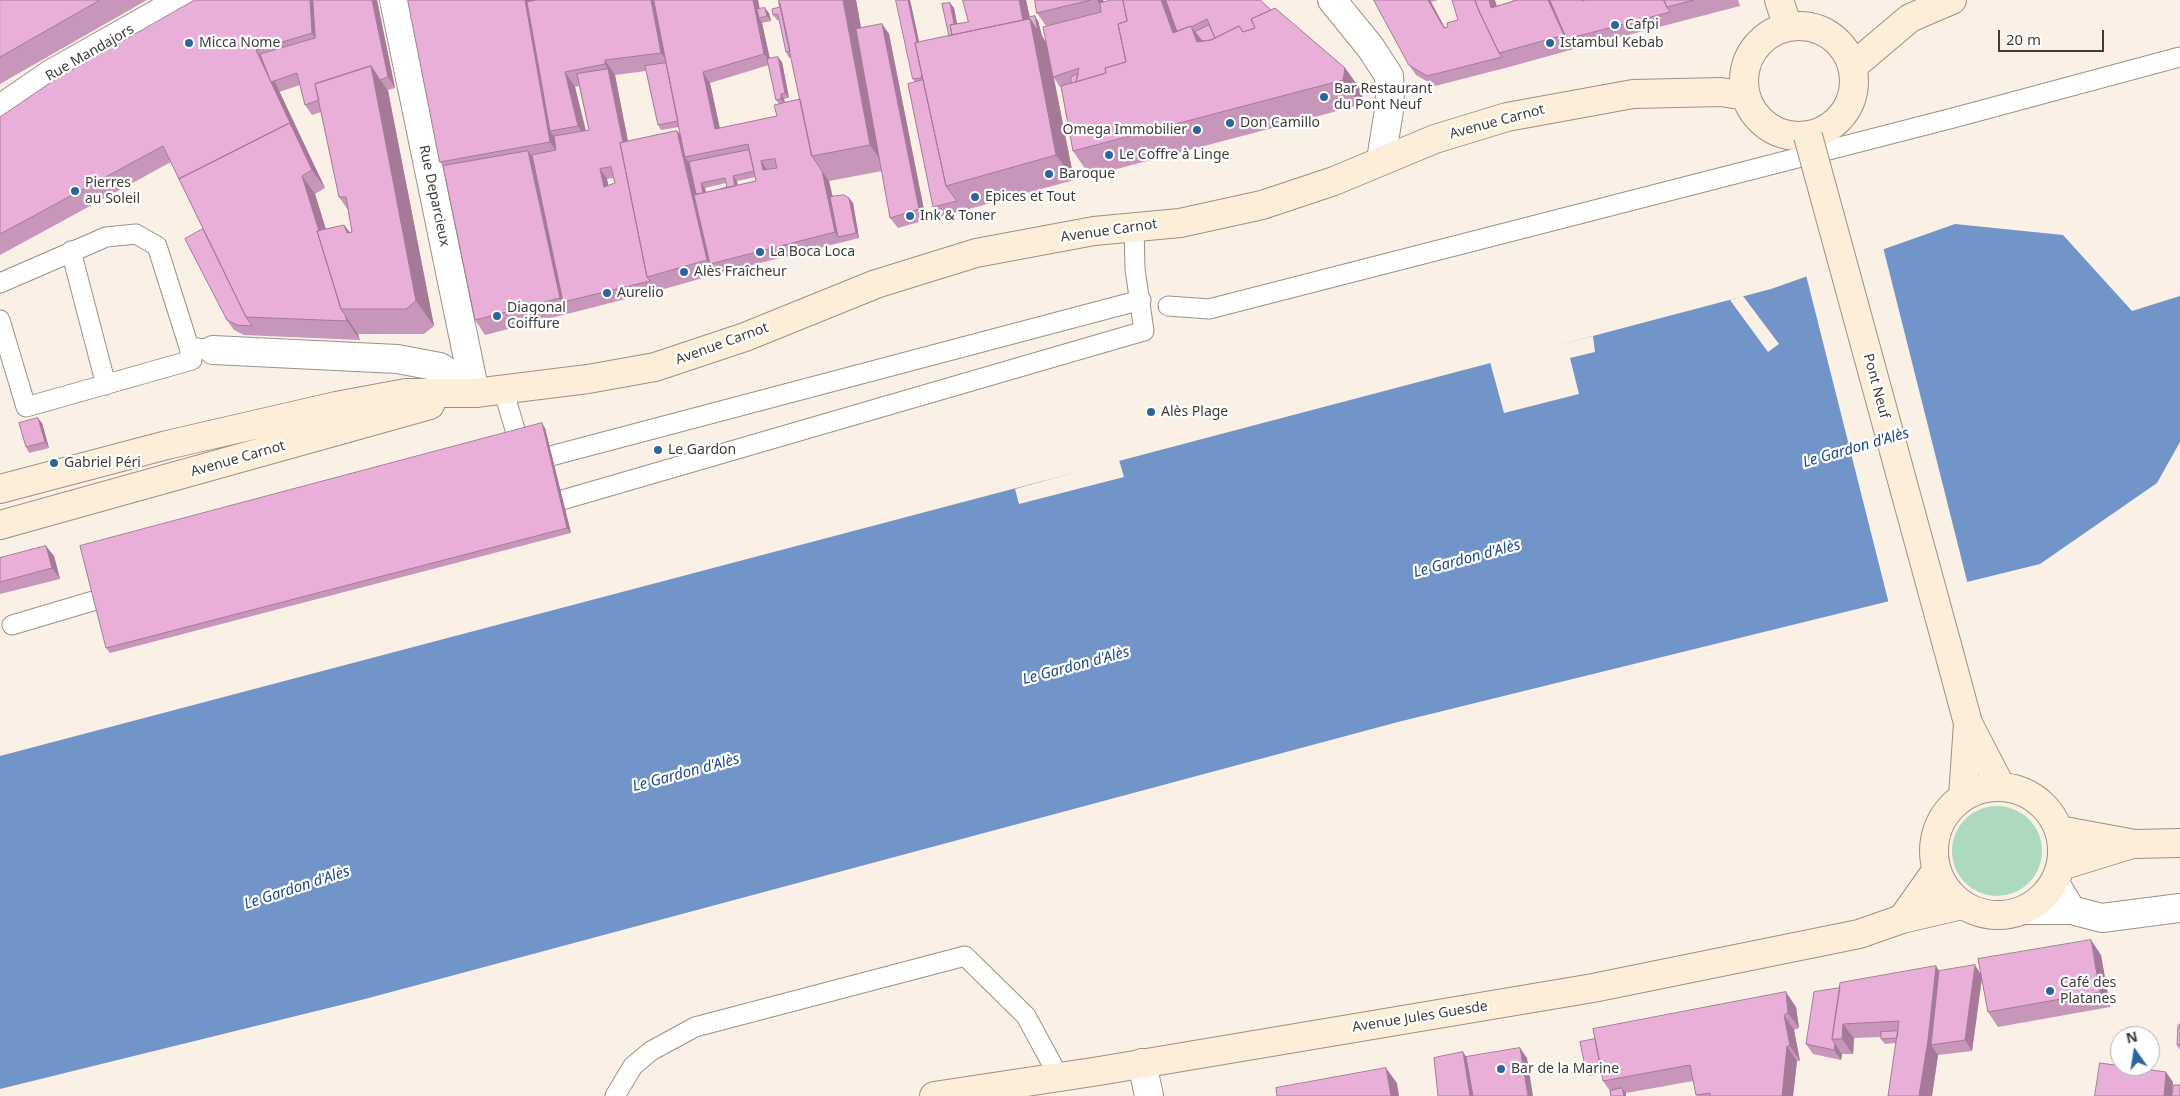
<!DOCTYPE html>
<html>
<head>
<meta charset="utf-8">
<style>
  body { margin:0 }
  #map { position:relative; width:2180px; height:1096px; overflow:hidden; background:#faf0e6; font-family:"Noto Sans",sans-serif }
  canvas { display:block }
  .north { position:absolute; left:2110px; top:1026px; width:50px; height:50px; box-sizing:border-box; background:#fff; border:1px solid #b2b1af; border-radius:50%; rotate:347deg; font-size:14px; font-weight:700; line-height:20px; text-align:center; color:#3f3c38 }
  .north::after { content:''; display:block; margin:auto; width:18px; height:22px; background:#2b659d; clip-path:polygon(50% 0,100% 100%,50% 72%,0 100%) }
  .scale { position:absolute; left:1998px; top:30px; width:106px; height:22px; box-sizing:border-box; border:2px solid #3f3c38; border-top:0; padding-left:6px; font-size:15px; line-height:18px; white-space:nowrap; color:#3f3c38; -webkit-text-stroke:4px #fff; paint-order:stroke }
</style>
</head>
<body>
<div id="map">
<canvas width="2180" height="1096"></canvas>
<div class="north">N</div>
<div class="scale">20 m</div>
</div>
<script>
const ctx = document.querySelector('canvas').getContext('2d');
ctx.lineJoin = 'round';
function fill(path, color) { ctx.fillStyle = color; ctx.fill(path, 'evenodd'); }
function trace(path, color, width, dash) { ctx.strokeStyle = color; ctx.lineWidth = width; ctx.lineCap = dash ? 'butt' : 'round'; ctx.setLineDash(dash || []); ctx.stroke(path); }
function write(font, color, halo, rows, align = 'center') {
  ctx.font = font + ' "Noto Sans",sans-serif'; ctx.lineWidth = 4.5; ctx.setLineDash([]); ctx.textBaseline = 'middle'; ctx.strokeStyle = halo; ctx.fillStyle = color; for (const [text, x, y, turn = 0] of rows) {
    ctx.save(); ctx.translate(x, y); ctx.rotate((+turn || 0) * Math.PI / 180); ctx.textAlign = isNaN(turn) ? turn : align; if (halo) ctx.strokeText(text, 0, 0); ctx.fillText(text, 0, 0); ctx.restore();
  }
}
const green = new Path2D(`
  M1952 851a45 45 0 1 1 90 0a45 45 0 1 1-90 0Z`);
const water = new Path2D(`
  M1955,224L2063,235L2132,311L2180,296V442L2157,483L2040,564L1398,722L365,999L0,1089V756L1771,289Z`);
const pier = new Path2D(`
  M1883,247L1968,585L1889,604L1806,275Z
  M1743,296L1779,344L1768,352L1730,300Z
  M1593,336L1595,352L1570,358L1579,394L1504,413L1490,362Z
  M1119,460L1124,477L1019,504L1015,489Z`);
const lane = new Path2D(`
  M71,251L106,385
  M0,283L106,237L136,234L157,246L189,347L213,350
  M1168,306L1209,309L1953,118L2180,57
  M0,320L26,407L192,360L189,347
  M503,389L522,453
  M528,462L1141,300
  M538,507L1144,331L1135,269L1134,226
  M12,625L103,598
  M615,1096L633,1066L651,1051L695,1027L965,956L1026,1016L1059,1077`);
const street = new Path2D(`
  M394,0L475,393
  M1332,0L1371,48L1389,76L1390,104L1381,160
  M0,109L51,74L182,0
  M213,350L397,359L440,367L475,393
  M2055,883L2071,910
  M2026,910H2071L2102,918L2180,908
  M1142,1063L1149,1096`);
const secondary = new Path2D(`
  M1779,0L1788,27
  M1744 81a55 55 0 1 1 110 0a55 55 0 1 1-110 0Z
  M1852,67L1910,18L1952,0
  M0,489L167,445L336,406L406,393H475L588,379L655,367L745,337L876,284L976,253L1094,231L1180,223L1262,205L1334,181L1435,139L1507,117L1633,94L1721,92L1746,96
  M0,525L430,405
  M1947,645L1968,723L2001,787
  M1934 851a64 64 0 1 1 128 0a64 64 0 1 1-128 0Z
  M1963,797L1968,723
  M2059,830L2135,844L2180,843
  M2061,866L2129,845
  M1902,919L1936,871
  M934,1096L1099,1071L1593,988L1859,934L1902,919L1962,905`);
const secondaryBridge = new Path2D(`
  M1808,136L1947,645`);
const wall = new Path2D(`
  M0,0H147L0,84Z
  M195,0H377L395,88L388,90L434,326L424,334H358L360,340L244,335L234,330L227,320L203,229L171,162L0,255V117ZM300,85L305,105L312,115L321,112L339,197L348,210L352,232H350L344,225L326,229L315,194L325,188L279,92Z
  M408,0H758L760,9L769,13L771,21L762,23L770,59L782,62L789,98L784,99L785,102L800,99L791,57L789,58L786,52L779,20H777L773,15L856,0L861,28L882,24L889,34L926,220L898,228L890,218L882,171L829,181L833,197L849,198L853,203L859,238L717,274L657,291L485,335L475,320L443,166L440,162ZM769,65L776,100L779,104L777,116L720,128L710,83ZM646,71L658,125L661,130L679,127L680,132H678L677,131L628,141L615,75ZM579,86L589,130H586L575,87ZM756,177V181L737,185V181ZM613,178L615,183L608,185L607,179ZM726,183L727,187L706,192L705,188Z
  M910,0L919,42L949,36L950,3L954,8L957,24L968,22L1026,0L1030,17L1038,21L1042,36L1046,42V26L1037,13L1035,0H1103L1104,2L1271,10L1345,68L1363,93L1360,105L1090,176L1073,151L1061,87H1060L1054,78L1074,180L940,217L933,207L915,82L913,79Z
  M1374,0H1438L1431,2L1445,28L1458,20L1497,6L1513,1L1512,0H1738L1740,6L1574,49L1509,67L1435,86L1416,75L1409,65Z
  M42,423L49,448L29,453L26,447Z
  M545,428L571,533L110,653L106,648Z
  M54,556L60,579L0,594V558Z
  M2101,955L2110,1007L1998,1027L1988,1012L1982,979L1972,1051L1938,1055L1932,1096H1888L1896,1043L1885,1044L1881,1039V1037L1854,1038L1853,1054H1842L1841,1060L1813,1054L1806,1044L1939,971L1981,973Z
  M1796,1007L1799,1028L1794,1030L1800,1061H1797L1793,1096H1697L1693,1081L1626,1093V1096H1611L1610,1091L1603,1081L1602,1074L1589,1076L1586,1071Z
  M2180,1024V1050L2177,1045Z`);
const shadedWall = new Path2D(`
  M310,0H319L323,48L312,33Z
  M372,0H377L395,88L388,77Z
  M525,0H535L550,131L561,146L563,161L550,142Z
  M651,0H658L668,63L661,53Z
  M753,0H758L761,18H759L762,23L771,64L764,54Z
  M843,0H856L887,170L870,145Z
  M908,0H910L927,78L925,83L921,78Z
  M1019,0H1026L1030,19L1035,16L1038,21L1042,36L1047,44L1074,180L1056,155L1025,31Z
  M1097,0H1103L1107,13Z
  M1161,0H1170L1178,33H1173Z
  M1428,0H1430L1431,2L1451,39L1444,28Z
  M1489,0H1495L1502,23L1491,8Z
  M1548,0H1552L1567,39L1564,35Z
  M950,3L954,8L961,44L959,45Z
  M765,8L769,13L771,21L767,16Z
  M882,24L889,34L926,220L919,209Z
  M1191,26L1208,50L1197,42Z
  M256,50L267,65L325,188L312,170L290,123Z
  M778,57L782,62L789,98L785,93Z
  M605,60L615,75L654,275L649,276L608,69L605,64Z
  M371,66L388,91L434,326L416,301Z
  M1345,68L1363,93L1360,105L1343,80Z
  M565,72L575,87L588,141L578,126Z
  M703,72L710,83L722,139L715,129Z
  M781,94L784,99L785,104L781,99Z
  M677,131L684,141L685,157L692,167L710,264L707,260Z
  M528,151L539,166L563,302L560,298Z
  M761,161L768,171L763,170Z
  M600,169L607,179L611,197L604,187Z
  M822,171L829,181L841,237H838L835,232Z
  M302,176L315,194L350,309H343Z
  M733,176L737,181L740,197L736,191Z
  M701,183L705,188L708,203L704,198Z
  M849,198L853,203L859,238L856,233Z
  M344,225L362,249L347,233Z
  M345,315L358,334L360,340L347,321Z
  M38,418L42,423L49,448L45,442Z
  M542,423L545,428L571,533L567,528Z
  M46,546L54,556L60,579L52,568Z
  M2091,940L2101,955L2110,1007L2100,992Z
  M1975,965L1982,976L1972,1051L1965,1040Z
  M1936,966L1946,981L1931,1045L1938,1055L1932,1096H1919Z
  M1786,992L1796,1007L1799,1028L1788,1013Z
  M1784,1015L1794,1030L1800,1061L1790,1046Z
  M1843,1024L1854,1038L1853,1054L1842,1039Z
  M1835,1044L1842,1054L1841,1060L1834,1050Z
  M1787,1046L1797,1061L1793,1096H1782Z
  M1520,1048L1527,1058L1533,1096H1528Z
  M1463,1052L1473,1067L1478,1096H1470Z
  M1386,1068L1397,1083L1399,1096H1391Z
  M2166,1072L2173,1082L2172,1096H2164Z
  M1622,1088L1626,1093V1096H1624Z`);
const building = new Path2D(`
  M0,0H100L0,57Z
  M195,0H310L312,33L256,50L292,127L290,123L179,179L163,146L0,234V117L56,79Z
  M313,0H372L388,77L380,80L371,66L315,84L319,100L305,105L297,73L271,82L260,54L315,38Z
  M408,0H525L550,142L440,162Z
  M537,0H651L661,53L605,60V64L565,72L578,126L550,131L527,2Z
  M654,0H753L764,54L703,72L715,129L777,116L774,105L800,99L812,156L822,171L835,232L710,264L694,195L756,181L748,144L685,157ZM775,159L777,168L763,170L761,161Z
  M779,0H843L870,145L812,156Z
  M896,0H908L917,42L915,43L922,75L921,78L913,79Z
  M963,0H1019L1023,20L952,35L950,25L968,22Z
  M1035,0H1091L1037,13Z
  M1112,0H1123L1127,21L1118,24L1126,62L1105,68L1106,73L1076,82L1079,68L1053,77L1043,27L1101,12L1100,3Z
  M1123,0H1161L1173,33L1191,26L1197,42L1211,40L1239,26L1243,32L1255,28L1251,19L1275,8L1345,68L1343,80L1073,151L1061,86L1106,73L1105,68L1126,62L1118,24L1127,21Z
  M1166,0H1260L1271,10L1251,19L1255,28L1243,32L1239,26L1215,38L1207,19L1191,27V26L1177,31Z
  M1374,0H1428L1444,28L1448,27L1447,23L1458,20L1452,0H1475L1479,11L1499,53L1502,57L1427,76L1409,65Z
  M1475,0H1489L1491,8L1517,0H1548L1564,35L1499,53L1479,11Z
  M1550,0H1582V1L1585,0H1664L1667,7L1670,12L1567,39Z
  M1664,0H1694L1667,7Z
  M779,3H780L790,51L786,52L778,14L773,15L772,9L780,7Z
  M950,3L954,24L950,25L952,35L949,36L942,4Z
  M765,8L767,16L759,18L757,9Z
  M1035,16L1038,31L1030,19H1028L1027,18Z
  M1030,19L1056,155L946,186L915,43Z
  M882,24L919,209L890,218L856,29Z
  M1209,25L1215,38L1211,40L1202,41L1195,32Z
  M778,57L785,93L781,94V99L776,100L767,59Z
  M666,63L678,121L658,125L645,66Z
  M371,66L416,301L406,309H341L317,231L344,225L347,233L352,232L346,197H339L315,84Z
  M608,69L623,142L620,143L647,277L650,281L563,302L532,155L556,150L554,136L589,130L577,74ZM611,167L615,183L604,187L600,169Z
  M1078,74L1076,82L1071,83V77Z
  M923,80L946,186L957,201L933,207L908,84Z
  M290,123L312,170L302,176L319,231H317L341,309L345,315L347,321L246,317L179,179Z
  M677,131L707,260L647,277L620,143Z
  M749,150L754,171L733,176L735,186L721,189L727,187L725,178L701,183L703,193L696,194L689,162Z
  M528,151L560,298L475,320L443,166Z
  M844,195L849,198L856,233L838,237L830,197Z
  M203,229L246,317L252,326L237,325L227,320L185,239Z
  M38,418L45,442L26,447L19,423Z
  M542,423L567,528L106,648L80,546Z
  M46,546L52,568L0,582V558Z
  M2091,940L2100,992L1988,1012L1978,959Z
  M1975,965L1965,1040L1931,1045L1939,971Z
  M1936,966L1928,1040L1919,1096H1888L1899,1021L1843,1024L1842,1039H1832L1840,983Z
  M1840,988L1832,1039L1835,1044L1834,1050L1806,1044L1814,992Z
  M1786,992L1788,1013L1784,1015L1790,1046H1787L1782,1096H1710V1093L1696,1095L1690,1065L1603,1081L1593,1029Z
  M2180,1024V1044L2177,1045L2178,1026Z
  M1898,1031L1897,1038L1881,1039V1032Z
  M1595,1039L1601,1068L1586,1071L1580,1042Z
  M1520,1048L1528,1096H1473L1466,1057Z
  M1463,1052L1470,1096H1438L1434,1058Z
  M2100,1063L2166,1072L2164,1096H2095Z
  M2131,1066H2149V1069L2131,1067Z
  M1386,1068L1391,1096H1277L1276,1088Z
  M2174,1085H2180V1096H2172Z
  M1622,1088L1624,1096H1611L1610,1091Z`);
const markers = [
  [1615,25,5,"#2b659d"],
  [189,43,5,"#2b659d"],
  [1550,43,5,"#2b659d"],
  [1324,97,5,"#2b659d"],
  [1230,123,5,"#2b659d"],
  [1197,130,5,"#2b659d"],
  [1109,155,5,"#2b659d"],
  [1049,174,5,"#2b659d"],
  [75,191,5,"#2b659d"],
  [975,197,5,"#2b659d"],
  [910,216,5,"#2b659d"],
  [760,252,5,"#2b659d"],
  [684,272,5,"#2b659d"],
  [607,293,5,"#2b659d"],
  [497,316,5,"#2b659d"],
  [1151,412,5,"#2b659d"],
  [658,450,5,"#2b659d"],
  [54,463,5,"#2b659d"],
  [2050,991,5,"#2b659d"],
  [1501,1069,5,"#2b659d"]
];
const poiNames = [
  ["Cafpi",1625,25],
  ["Micca Nome",199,43],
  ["Istambul Kebab",1560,43],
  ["Bar Restaurant",1334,89],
  ["du Pont Neuf",1334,105],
  ["Don Camillo",1240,123],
  ["Omega Immobilier",1187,130,"right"],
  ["Le Coffre à Linge",1119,155],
  ["Baroque",1059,174],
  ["Pierres",85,183],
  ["au Soleil",85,199],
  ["Epices et Tout",985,197],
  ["Ink & Toner",920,216],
  ["La Boca Loca",770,252],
  ["Alès Fraîcheur",694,272],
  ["Aurelio",617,293],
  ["Diagonal",507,308],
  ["Coiffure",507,324],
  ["Alès Plage",1161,412],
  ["Le Gardon",668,450],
  ["Gabriel Péri",64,463],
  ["Café des",2060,983],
  ["Platanes",2060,999],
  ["Bar de la Marine",1511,1069]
];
const streetNames = [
  ["Rue Mandajors",90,53,-30],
  ["Avenue Carnot",1497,122,-15],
  ["Rue Deparcieux",434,196,78],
  ["Avenue Carnot",1109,231,-8],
  ["Avenue Carnot",722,344,-20],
  ["Pont Neuf",1876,386,75],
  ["Avenue Carnot",238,459,-16],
  ["Avenue Jules Guesde",1420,1017,-9]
];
const waterNames = [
  ["Le Gardon d'Alès",1856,448,-16],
  ["Le Gardon d'Alès",1467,559,-15],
  ["Le Gardon d'Alès",1076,666,-15],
  ["Le Gardon d'Alès",686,773,-15],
  ["Le Gardon d'Alès",297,888,-18]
];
fill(green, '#add9bf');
fill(water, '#7194c9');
fill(pier, '#faf0e6');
trace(lane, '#9a9188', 21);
trace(street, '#9a9188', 30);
trace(secondary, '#9a9188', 30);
trace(lane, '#fff', 19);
trace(street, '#fff', 28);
trace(secondary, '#fceed8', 28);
trace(secondaryBridge, '#9a9188', 30, []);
trace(secondaryBridge, '#fceed8', 28);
fill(wall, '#c996bb');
fill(shadedWall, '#a47a98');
fill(building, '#eaafd9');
trace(building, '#a47a98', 1);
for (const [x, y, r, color] of markers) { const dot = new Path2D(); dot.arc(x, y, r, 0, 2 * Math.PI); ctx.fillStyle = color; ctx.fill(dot); trace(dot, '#fff', 2); }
write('14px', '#3f3c38', '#fff', poiNames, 'left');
write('14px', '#3f3c38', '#fff', streetNames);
write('italic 15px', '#1b4888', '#fff', waterNames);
</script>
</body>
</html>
